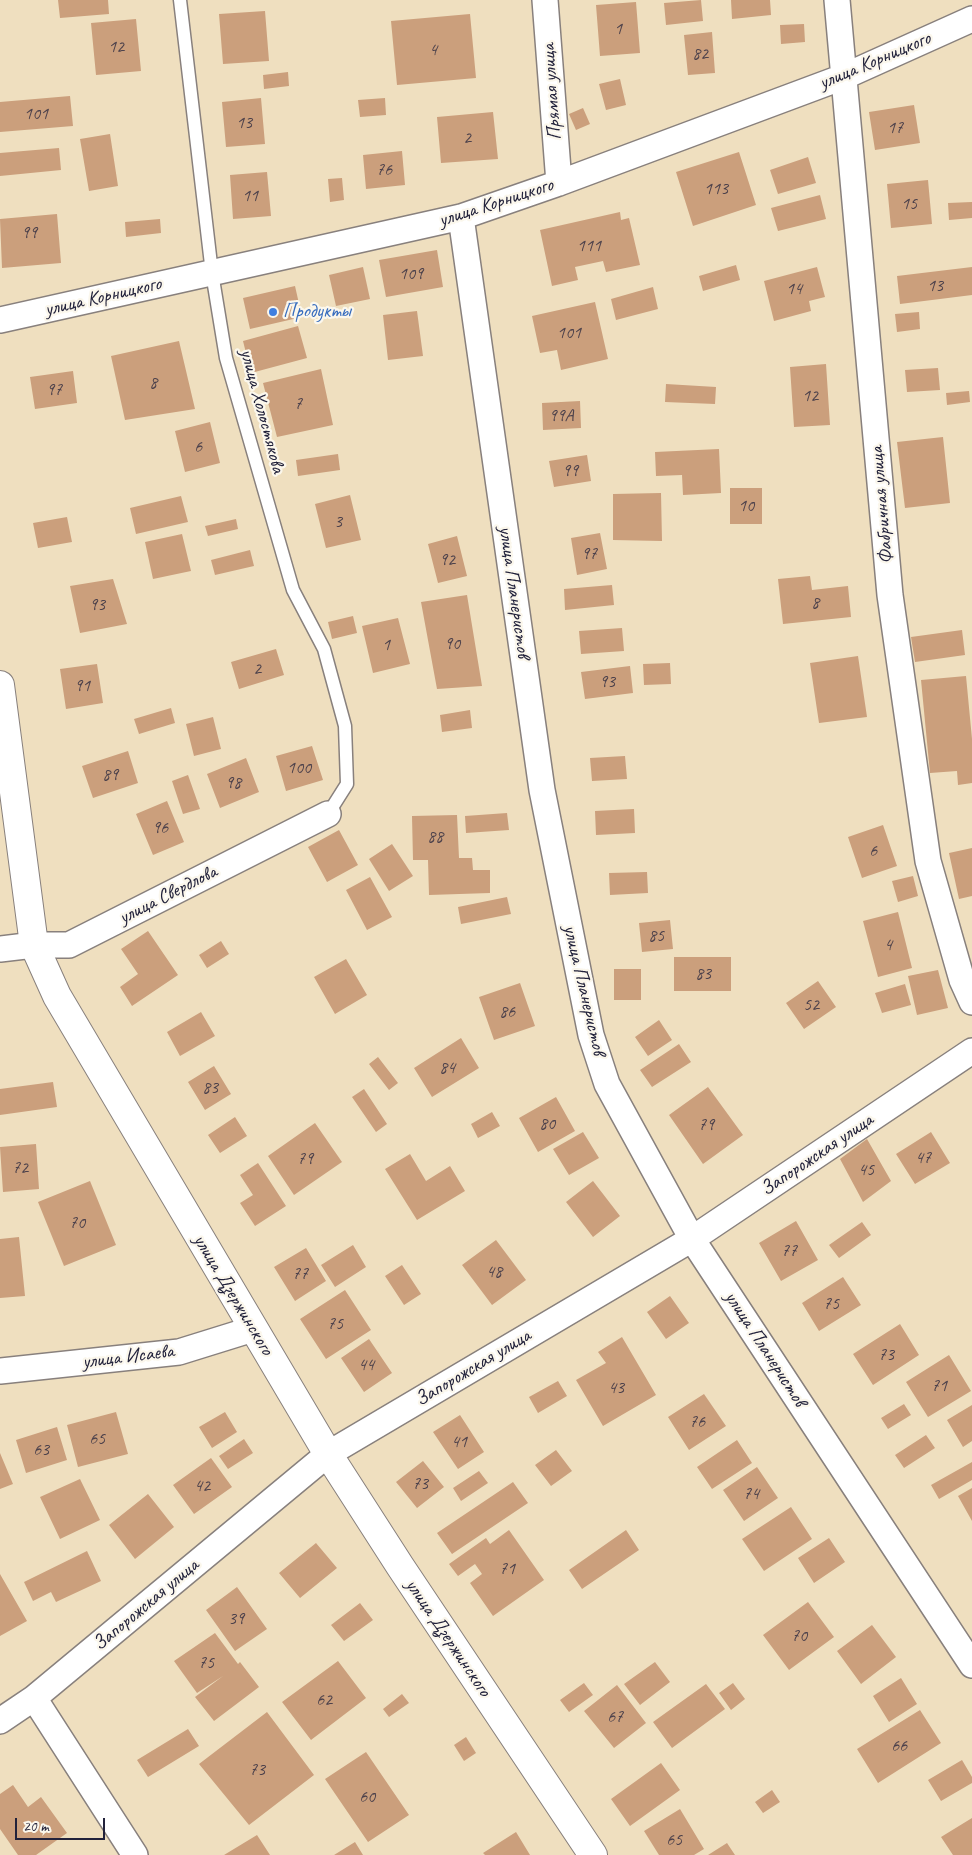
<!DOCTYPE html>
<html>
<head>
<meta charset="utf-8">
<style>
  body { margin:0 }
  #map { position:relative; width:972px; height:1855px; overflow:hidden; background:#efdfbf; font-family:Caveat,sans-serif }
  canvas { display:block }
  .scale { position:absolute; left:15px; top:1818px; width:90px; height:22px; box-sizing:border-box; border:2px solid #22223b; border-top:0; padding-left:6px; font-size:15px; line-height:18px; white-space:nowrap; color:#22223b; -webkit-text-stroke:4px #fbf7ec; paint-order:stroke }
</style>
</head>
<body>
<div id="map">
<canvas width="972" height="1855"></canvas>
<div class="scale">20 m</div>
</div>
<script>
const ctx = document.querySelector('canvas').getContext('2d');
ctx.lineJoin = 'round';
function fill(path, color) { ctx.fillStyle = color; ctx.fill(path, 'evenodd'); }
function trace(path, color, width, dash) { ctx.strokeStyle = color; ctx.lineWidth = width; ctx.lineCap = dash ? 'butt' : 'round'; ctx.setLineDash(dash || []); ctx.stroke(path); }
function write(font, color, halo, rows, align = 'center') {
  ctx.font = font + ' Caveat,sans-serif'; ctx.lineWidth = 4.5; ctx.setLineDash([]); ctx.textBaseline = 'middle'; ctx.strokeStyle = halo; ctx.fillStyle = color; for (const [text, x, y, turn = 0] of rows) {
    ctx.save(); ctx.translate(x, y); ctx.rotate((+turn || 0) * Math.PI / 180); ctx.textAlign = isNaN(turn) ? turn : align; if (halo) ctx.strokeText(text, 0, 0); ctx.fillText(text, 0, 0); ctx.restore();
  }
}
const building = new Path2D(`
  M58,0H108L109,14L60,18Z
  M701,0L703,21L666,25L664,3Z
  M731,0H770L771,15L732,19Z
  M636,2L640,53L600,56L596,5Z
  M265,11L269,61L223,64L219,14Z
  M470,14L476,78L397,85L391,21Z
  M136,19L141,71L96,75L91,23Z
  M804,24L805,42L781,44L780,25Z
  M712,32L715,73L688,75L684,35Z
  M288,72L289,86L264,89L263,75Z
  M620,79L626,105L606,110L599,84Z
  M70,96L73,126L0,132V102Z
  M261,98L265,144L226,147L222,102Z
  M385,98L386,115L360,117L358,100Z
  M914,105L920,143L875,150L869,112Z
  M583,108L590,124L576,130L569,114Z
  M493,112L498,159L441,163L437,117Z
  M110,134L118,186L89,191L80,139Z
  M59,148L61,170L0,176V153Z
  M402,151L405,185L366,189L363,155Z
  M739,152L756,205L693,226L676,172Z
  M808,157L816,183L778,194L770,170Z
  M267,172L271,216L233,219L230,175Z
  M342,178L344,200L330,202L328,179Z
  M928,180L932,224L891,228L887,184Z
  M820,195L826,219L778,231L771,208Z
  M972,202V218L949,220L948,203Z
  M620,212L621,220L629,218L640,265L606,272L603,261L575,267L578,280L552,286L540,230Z
  M57,214L61,263L2,268L0,219Z
  M160,219L161,233L126,237L125,222Z
  M437,250L443,287L386,297L379,260Z
  M736,265L740,280L703,291L699,276Z
  M363,267L370,299L336,306L329,275Z
  M817,267L825,297L809,301L811,311L774,321L764,281Z
  M972,267V295L900,304L897,276Z
  M295,286L302,317L250,329L243,298Z
  M653,287L658,309L616,320L611,299Z
  M595,302L608,359L561,370L557,350L540,353L532,316Z
  M417,311L423,356L388,360L383,315Z
  M919,312L920,329L897,332L895,314Z
  M298,326L307,358L251,373L243,341Z
  M179,341L195,409L125,420L111,356Z
  M826,364L830,425L794,427L790,367Z
  M938,368L940,390L907,392L905,370Z
  M321,369L333,425L277,437L263,383Z
  M73,371L77,403L35,409L30,377Z
  M666,384L716,387L715,404L665,402Z
  M969,391L970,402L947,405L946,393Z
  M580,401L581,428L543,430L542,403Z
  M210,422L220,463L185,472L175,431Z
  M943,437L950,503L905,508L897,442Z
  M719,449L721,493L683,495L682,475L656,476L655,452Z
  M338,454L340,470L298,476L296,460Z
  M587,455L591,481L554,487L549,461Z
  M730,488H762V524H730Z
  M661,493L662,541L613,540V494Z
  M350,495L361,540L326,548L315,504Z
  M181,496L188,522L136,534L130,508Z
  M67,517L72,542L38,548L33,523Z
  M236,519L238,529L208,536L205,526Z
  M600,533L607,569L577,575L571,538Z
  M182,534L191,571L153,579L145,542Z
  M457,536L467,576L438,583L428,544Z
  M250,550L254,566L215,575L211,560Z
  M810,576L812,590L848,586L851,617L783,624L778,579Z
  M113,579L127,624L80,633L70,586Z
  M612,585L614,605L565,610L564,589Z
  M467,595L482,686L437,689L421,602Z
  M353,616L357,633L332,639L328,622Z
  M398,618L410,664L373,673L362,626Z
  M622,628L624,651L581,654L579,631Z
  M962,630L965,655L915,662L911,637Z
  M276,649L284,675L239,689L231,662Z
  M858,656L867,717L819,723L810,663Z
  M670,663L671,684L644,685L643,664Z
  M97,664L103,703L66,709L60,669Z
  M630,666L633,693L585,699L581,672Z
  M966,676L972,739V783L958,785L957,771L930,773L921,680Z
  M171,708L175,723L139,734L134,719Z
  M470,710L472,728L442,732L440,715Z
  M213,717L221,749L194,756L186,724Z
  M312,746L323,780L286,791L276,756Z
  M128,751L138,783L93,798L82,766Z
  M625,756L627,779L592,781L590,758Z
  M246,758L259,792L220,808L207,774Z
  M188,775L200,809L183,814L172,781Z
  M167,801L184,842L153,855L136,814Z
  M634,809L635,833L596,835L595,811Z
  M507,813L509,830L466,833L465,816Z
  M457,815L459,858H472L473,870H490V893L429,895L428,860H413L412,816Z
  M883,825L897,866L862,878L848,837Z
  M339,830L358,865L327,882L308,847Z
  M392,844L413,876L389,891L369,859Z
  M972,848V896L959,899L949,853Z
  M647,872L648,893L610,895L609,873Z
  M913,876L918,896L898,902L892,881Z
  M370,877L392,917L367,930L346,890Z
  M507,897L511,914L461,924L458,907Z
  M898,912L912,968L878,977L863,921Z
  M670,920L673,949L642,952L639,923Z
  M148,931L178,975L132,1006L120,987L138,974L121,949Z
  M221,941L229,954L207,968L199,955Z
  M674,957H731V991H674Z
  M346,959L367,995L335,1014L314,977Z
  M614,969H641V1000H614Z
  M938,970L948,1008L917,1015L908,976Z
  M818,981L836,1007L804,1029L786,1003Z
  M520,983L535,1026L494,1040L479,997Z
  M905,984L911,1005L882,1013L875,993Z
  M201,1012L215,1036L180,1056L167,1032Z
  M659,1020L672,1040L648,1056L635,1037Z
  M461,1038L479,1068L432,1097L414,1068Z
  M679,1044L691,1062L652,1087L640,1070Z
  M378,1057L398,1083L389,1090L369,1064Z
  M214,1066L231,1094L205,1110L188,1082Z
  M53,1082L57,1107L0,1115V1089Z
  M708,1087L743,1135L703,1164L669,1115Z
  M364,1089L387,1124L376,1132L352,1097Z
  M556,1097L575,1131L538,1152L519,1118Z
  M492,1112L500,1126L478,1138L471,1124Z
  M235,1117L247,1136L220,1153L208,1135Z
  M315,1123L342,1162L294,1195L268,1156Z
  M583,1132L599,1158L569,1175L553,1149Z
  M931,1132L950,1163L915,1184L896,1154Z
  M867,1139L891,1181L863,1202L840,1159Z
  M36,1144L39,1189L3,1192L0,1147Z
  M410,1154L426,1181L450,1166L465,1191L417,1220L385,1169Z
  M258,1163L286,1206L255,1226L240,1203L253,1195L240,1175Z
  M90,1181L116,1245L64,1266L38,1202Z
  M593,1181L620,1216L593,1237L566,1202Z
  M796,1221L818,1260L781,1281L759,1243Z
  M862,1222L871,1235L839,1258L829,1245Z
  M19,1237L25,1296L0,1298V1239Z
  M496,1240L526,1280L492,1305L462,1265Z
  M353,1245L366,1267L335,1287L321,1265Z
  M306,1248L326,1281L295,1301L274,1267Z
  M402,1265L421,1294L404,1305L385,1276Z
  M843,1277L861,1305L819,1331L802,1303Z
  M345,1290L371,1330L326,1359L300,1319Z
  M670,1296L689,1323L666,1339L647,1312Z
  M900,1324L919,1355L873,1385L853,1354Z
  M622,1337L656,1395L603,1426L576,1380L606,1363L598,1352Z
  M369,1339L392,1373L364,1392L341,1358Z
  M949,1355L971,1391L928,1417L906,1382Z
  M558,1381L567,1396L538,1413L529,1397Z
  M704,1394L726,1426L689,1450L668,1417Z
  M904,1404L911,1415L888,1429L881,1418Z
  M972,1405V1441L963,1447L947,1420Z
  M116,1412L128,1454L78,1467L67,1425Z
  M225,1412L237,1432L212,1448L199,1427Z
  M460,1415L484,1452L458,1469L433,1432Z
  M57,1427L67,1460L26,1473L16,1440Z
  M926,1435L935,1448L904,1468L895,1455Z
  M244,1439L253,1453L228,1469L219,1456Z
  M737,1440L752,1463L712,1489L697,1467Z
  M556,1450L572,1471L551,1486L535,1465Z
  M0,1453L13,1484L0,1489Z
  M211,1458L232,1487L194,1514L173,1485Z
  M423,1461L444,1487L417,1508L396,1482Z
  M972,1462V1480L939,1499L931,1485Z
  M757,1467L778,1498L744,1521L723,1490Z
  M479,1471L488,1483L461,1501L453,1488Z
  M80,1479L100,1520L60,1539L40,1497Z
  M513,1482L528,1503L452,1554L437,1533Z
  M972,1488V1521L958,1496Z
  M148,1494L174,1527L135,1559L109,1525Z
  M791,1507L812,1539L764,1571L742,1539Z
  M509,1530L544,1580L493,1616L470,1583L482,1574L475,1564L458,1576L449,1564L486,1538L490,1544Z
  M626,1530L639,1550L582,1589L569,1570Z
  M829,1538L845,1562L814,1583L798,1558Z
  M316,1543L337,1568L300,1598L279,1573Z
  M87,1551L101,1581L56,1602L51,1592L33,1601L24,1582Z
  M0,1574L27,1621L0,1636Z
  M237,1587L267,1629L235,1651L206,1610Z
  M808,1602L834,1637L789,1670L763,1635Z
  M360,1603L373,1620L344,1641L331,1625Z
  M872,1625L896,1657L861,1684L837,1651Z
  M215,1633L238,1664L240,1662L259,1687L214,1721L195,1697L223,1676L197,1693L174,1661Z
  M338,1661L366,1698L311,1740L282,1702Z
  M655,1662L670,1682L640,1705L624,1684Z
  M901,1678L917,1704L889,1722L873,1696Z
  M584,1683L593,1695L569,1712L560,1700Z
  M733,1683L745,1699L731,1710L719,1693Z
  M706,1684L725,1709L672,1748L653,1722Z
  M617,1685L646,1723L614,1748L584,1711Z
  M402,1694L409,1703L389,1717L383,1709Z
  M920,1710L941,1743L878,1783L857,1749Z
  M267,1712L314,1775L249,1825L199,1764Z
  M188,1729L199,1746L148,1777L137,1760Z
  M466,1737L476,1753L464,1761L454,1745Z
  M366,1752L409,1815L368,1842L325,1779Z
  M962,1760L972,1777V1783L941,1801L928,1780Z
  M661,1763L680,1790L630,1826L611,1799Z
  M13,1785L28,1807L41,1797L67,1833L36,1855H18L0,1829V1794Z
  M772,1790L780,1802L763,1813L755,1802Z
  M680,1809L704,1849L694,1855H659L644,1831Z
  M972,1818V1855H953L941,1837Z
  M516,1832L530,1855H485L483,1853Z
  M257,1835L270,1855H224Z
  M355,1842L363,1855H334Z
  M727,1843L735,1855H708Z`);
const service = new Path2D(`
  M180,0L212,273L226,358L293,590L324,649L345,726L347,784L328,814`);
const minor = new Path2D(`
  M545,0L559,183
  M837,0L890,595L928,861L962,980L972,1002
  M461,217L542,790L591,1035L607,1084L692,1239L972,1665
  M0,320L461,217L559,183L843,77L972,19
  M0,949L34,945H69L328,814
  M0,1371L179,1352L253,1329
  M34,1698L135,1855
  M0,1721L34,1698L328,1454L692,1239L972,1051`);
const tertiary = new Path2D(`
  M0,685L34,945L57,996L328,1454L400,1566L593,1855`);
const markers = [
  [273,312,5,"#3f7fe0"]
];
const numberNames = [
  ["1",618,29],
  ["12",116,47],
  ["4",433,50],
  ["82",700,54],
  ["101",36,114],
  ["13",244,123],
  ["17",895,128],
  ["2",467,138],
  ["76",384,170],
  ["113",716,189],
  ["11",250,196],
  ["15",909,204],
  ["99",29,233],
  ["111",589,246],
  ["109",411,274],
  ["13",935,286],
  ["14",794,289],
  ["101",569,333],
  ["8",153,383],
  ["97",54,390],
  ["12",810,396],
  ["7",298,404],
  ["99А",561,416],
  ["6",198,447],
  ["99",570,471],
  ["10",746,506],
  ["3",338,522],
  ["97",589,554],
  ["92",447,560],
  ["8",815,603],
  ["93",97,605],
  ["90",452,644],
  ["1",386,645],
  ["2",257,669],
  ["93",607,682],
  ["91",82,686],
  ["100",299,768],
  ["89",110,775],
  ["98",233,783],
  ["96",160,828],
  ["88",435,837],
  ["6",873,851],
  ["85",656,936],
  ["4",888,945],
  ["83",703,974],
  ["52",811,1005],
  ["86",507,1012],
  ["84",447,1068],
  ["83",210,1088],
  ["80",547,1124],
  ["79",706,1125],
  ["47",923,1158],
  ["79",305,1159],
  ["72",20,1168],
  ["45",866,1170],
  ["70",77,1223],
  ["77",789,1251],
  ["48",494,1272],
  ["77",300,1274],
  ["75",831,1304],
  ["75",335,1324],
  ["73",886,1355],
  ["44",366,1365],
  ["71",939,1386],
  ["43",616,1388],
  ["76",697,1422],
  ["65",97,1439],
  ["41",459,1442],
  ["63",41,1450],
  ["73",420,1484],
  ["42",202,1486],
  ["74",751,1494],
  ["71",507,1569],
  ["39",236,1619],
  ["70",799,1636],
  ["75",206,1663],
  ["62",324,1700],
  ["67",615,1717],
  ["66",899,1746],
  ["73",257,1770],
  ["60",367,1797],
  ["65",674,1840]
];
const streetNames = [
  ["улица Корницкого",875,61,-23],
  ["Прямая улица",552,92,-94],
  ["улица Корницкого",496,203,-18],
  ["улица Корницкого",103,297,-13],
  ["улица Холостякова",262,411,75],
  ["Фабричная улица",882,505,-95],
  ["улица Планеристов",514,592,82],
  ["улица Свердлова",168,895,-27],
  ["улица Планеристов",584,990,77],
  ["Запорожская улица",817,1155,-34],
  ["улица Дзержинского",233,1295,59],
  ["улица Планеристов",765,1349,57],
  ["улица Исаева",128,1357,-7],
  ["Запорожская улица",473,1368,-31],
  ["Запорожская улица",146,1605,-40],
  ["улица Дзержинского",448,1638,56]
];
const shopNames = [
  ["Продукты",283,312]
];
fill(building, '#cb9f7c');
trace(service, '#88807d', 15);
trace(minor, '#88807d', 28);
trace(tertiary, '#88807d', 30);
trace(service, '#fff', 12);
trace(minor, '#fff', 25);
trace(tertiary, '#fff', 28);
for (const [x, y, r, color] of markers) { const dot = new Path2D(); dot.arc(x, y, r, 0, 2 * Math.PI); ctx.fillStyle = color; ctx.fill(dot); trace(dot, '#fbf7ec', 2); }
write('18px', '#4c414b', null, numberNames);
write('20px', '#22223b', '#fbf7ec', streetNames);
write('20px', '#366cbe', '#fbf7ec', shopNames, 'left');
</script>
</body>
</html>
